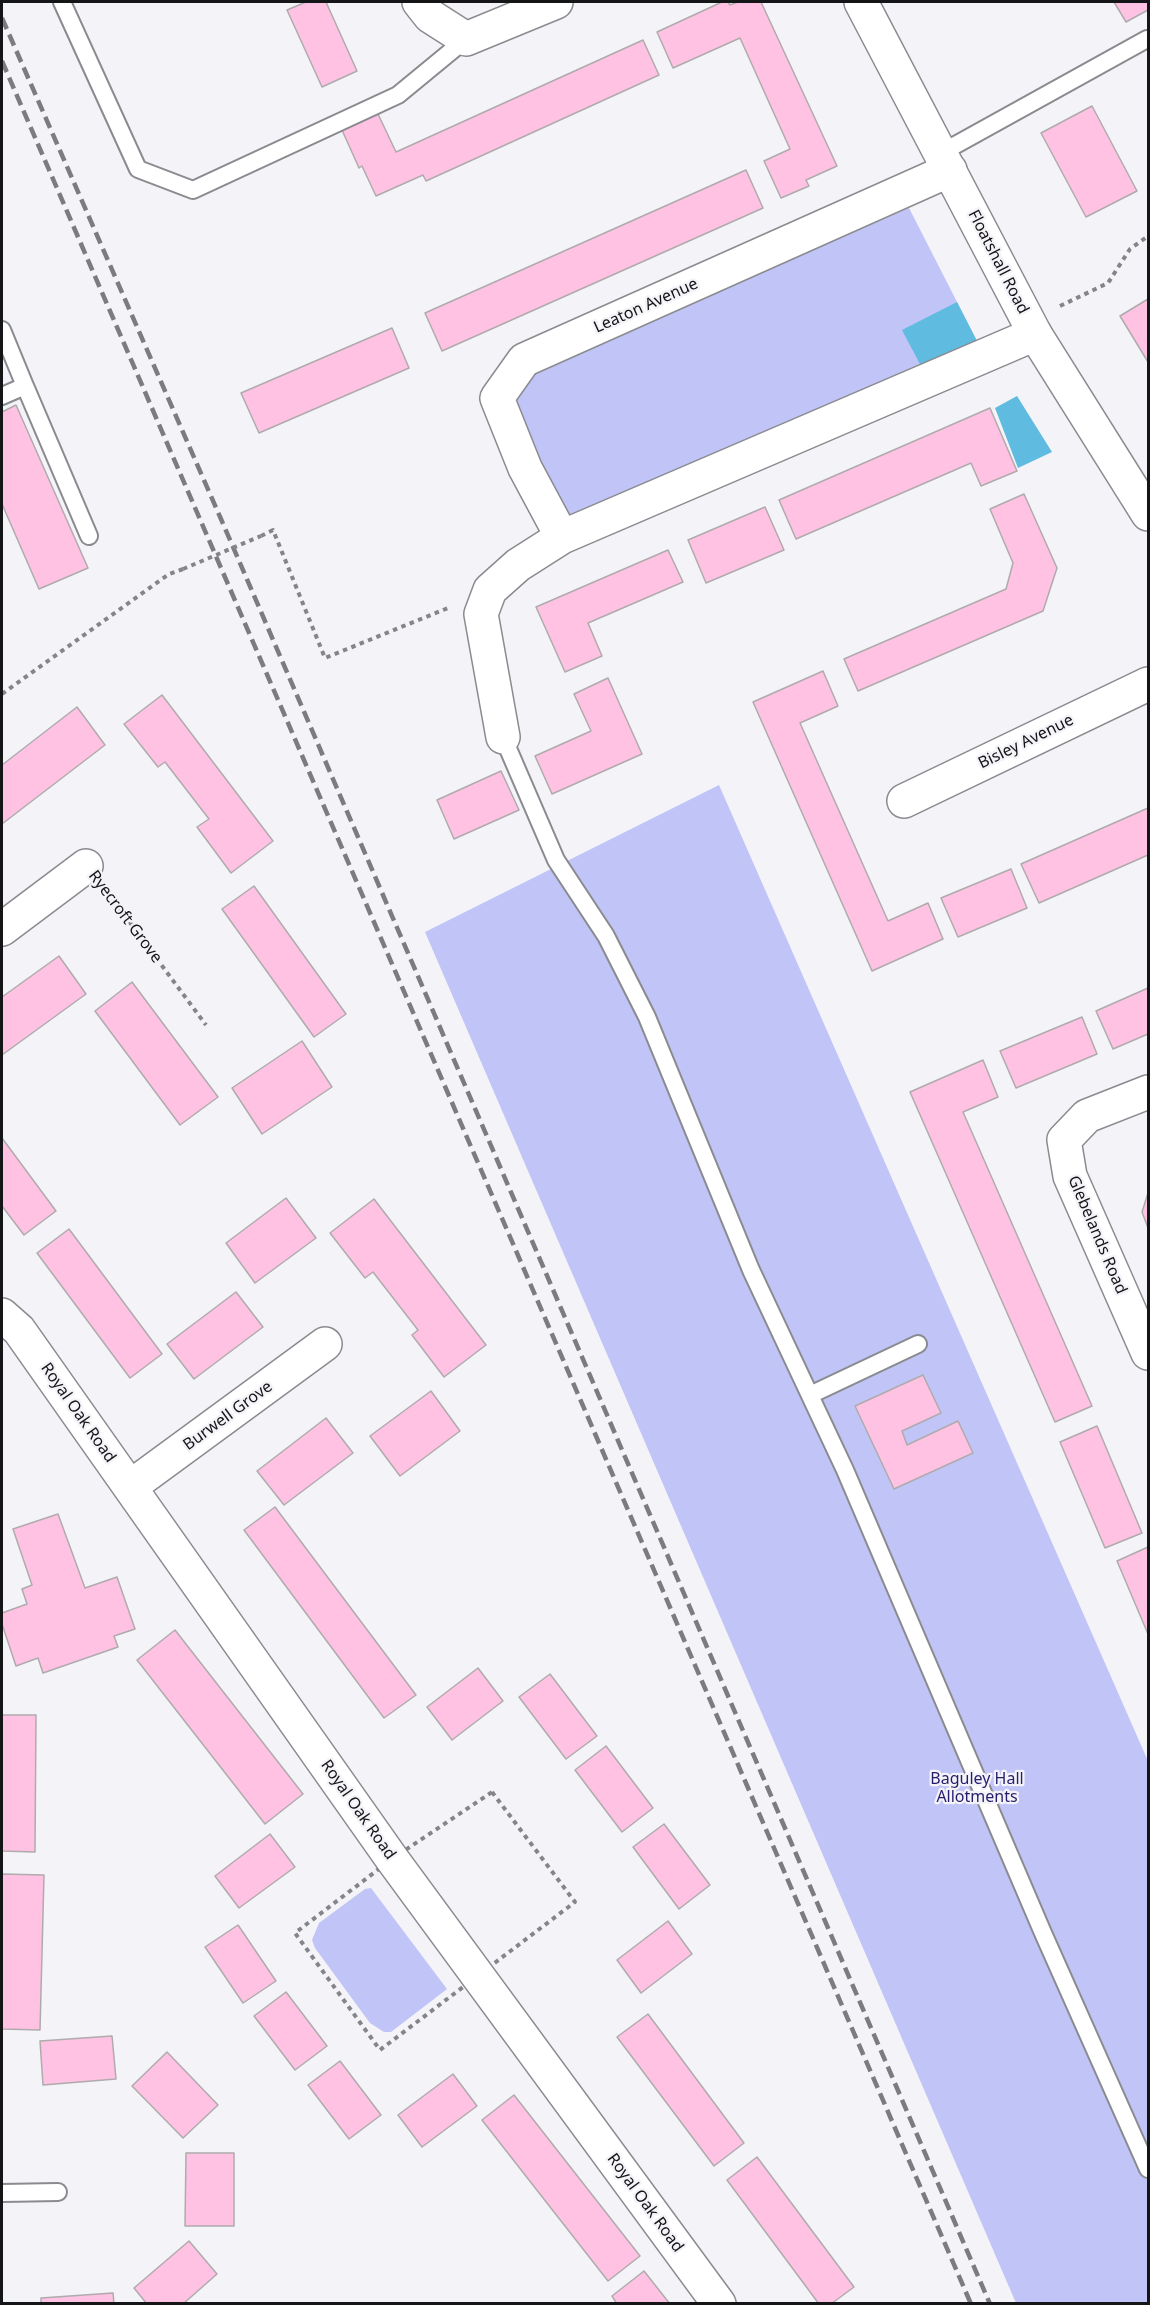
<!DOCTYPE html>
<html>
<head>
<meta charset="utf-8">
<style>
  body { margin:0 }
  #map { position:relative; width:1150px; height:2305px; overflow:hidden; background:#f3f3f8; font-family:"Noto Sans",sans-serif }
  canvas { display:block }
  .frame { position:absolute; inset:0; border:3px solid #141516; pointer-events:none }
</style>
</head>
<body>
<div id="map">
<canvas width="1150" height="2305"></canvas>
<div class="frame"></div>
</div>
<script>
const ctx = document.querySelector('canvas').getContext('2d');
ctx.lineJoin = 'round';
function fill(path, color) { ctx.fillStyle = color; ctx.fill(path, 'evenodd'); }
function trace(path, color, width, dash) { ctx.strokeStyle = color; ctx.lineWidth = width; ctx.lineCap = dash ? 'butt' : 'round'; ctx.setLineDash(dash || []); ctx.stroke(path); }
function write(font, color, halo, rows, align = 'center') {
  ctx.font = font + ' "Noto Sans",sans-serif'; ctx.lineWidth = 4.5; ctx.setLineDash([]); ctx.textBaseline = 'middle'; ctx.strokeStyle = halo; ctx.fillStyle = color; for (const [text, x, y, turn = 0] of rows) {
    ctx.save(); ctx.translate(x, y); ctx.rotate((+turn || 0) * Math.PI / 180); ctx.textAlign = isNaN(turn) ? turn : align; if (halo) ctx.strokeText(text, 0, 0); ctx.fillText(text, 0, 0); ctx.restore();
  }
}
const green = new Path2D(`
  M909,208L977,341L555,525L507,384Z
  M719,785L1148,1761V2303H1016L425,932Z
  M371,1888L447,1989L391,2032H384L370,2023L315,1948L312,1940L319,1923L365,1889Z`);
const water = new Path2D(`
  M957,302L977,341L921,366L902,330Z
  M1017,396L1052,452L1018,468L995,408Z`);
const building = new Path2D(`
  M306,2H326L357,71L322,87L287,10Z
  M722,2H728L730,5L738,2H761L837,166L806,180L809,186L781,198L764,161L790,149L740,38L673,68L657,32Z
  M1114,2H1148V10L1126,22Z
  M643,40L659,75L426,181L423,175L376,196L362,166L359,168L342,130L378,114L396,152Z
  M1092,106L1137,191L1086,217L1041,133Z
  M746,170L763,208L442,351L425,313Z
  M1148,299V362L1120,316Z
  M392,328L409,368L259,433L241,393Z
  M16,405L88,568L39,589L2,504V412Z
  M990,408L1017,471L981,486L971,463L796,539L779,500Z
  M1024,494L1057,568L1043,611L858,691L844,659L1006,589L1013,563L990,509Z
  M765,507L784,550L706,583L688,540Z
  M668,550L683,582L588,623L602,656L565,672L536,607Z
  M823,671L838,706L800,723L888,921L928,903L943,939L872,971L753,702Z
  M608,678L642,754L552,794L535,756L591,731L574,694Z
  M162,695L273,841L231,873L197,827L209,819L165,762L158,767L124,724Z
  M77,707L105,745L2,824V765Z
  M501,771L519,810L454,839L437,800Z
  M1148,808V855L1039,903L1021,864Z
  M1011,869L1027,908L958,937L941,898Z
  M254,886L346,1014L314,1037L222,909Z
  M59,956L86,994L2,1055V997Z
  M132,982L218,1097L180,1125L95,1011Z
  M1148,988V1034L1113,1049L1096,1011Z
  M1082,1017L1097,1054L1016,1088L1000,1051Z
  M302,1041L332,1087L262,1134L232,1088Z
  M983,1060L998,1097L963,1112L1092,1406L1055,1422L910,1092Z
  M2,1138L56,1211L24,1235L2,1206Z
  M1148,1193V1228L1142,1212Z
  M286,1198L316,1238L255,1283L226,1243Z
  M374,1199L486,1345L444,1377L412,1335L418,1330L373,1272L365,1278L330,1233Z
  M69,1229L162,1354L130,1378L37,1253Z
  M236,1292L263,1327L194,1379L167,1344Z
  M923,1375L941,1413L902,1431L907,1445L958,1421L973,1453L894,1489L855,1406Z
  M431,1391L460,1431L400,1476L370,1436Z
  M326,1418L353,1453L284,1505L257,1471Z
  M1097,1426L1142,1533L1105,1548L1060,1442Z
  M275,1507L416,1695L384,1718L244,1530Z
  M58,1514L85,1588L117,1577L135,1629L114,1636L118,1647L43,1673L38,1658L16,1666L2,1624V1613L27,1604L22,1589L32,1585L13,1529Z
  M1148,1547V1634L1117,1561Z
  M175,1630L303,1794L265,1824L137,1660Z
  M478,1668L503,1701L452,1740L427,1707Z
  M550,1674L597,1736L566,1759L519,1697Z
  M2,1715H36L35,1852L2,1851Z
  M606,1746L653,1808L622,1832L575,1770Z
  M664,1824L710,1885L679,1909L633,1847Z
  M270,1834L295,1867L239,1908L215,1876Z
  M2,1874L44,1875L40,2030L2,2029Z
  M668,1921L692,1954L641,1993L617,1960Z
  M238,1925L276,1981L243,2003L205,1947Z
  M286,1992L327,2046L295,2070L254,2016Z
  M648,2014L744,2143L714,2166L617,2037Z
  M112,2036L116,2079L43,2085L40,2041Z
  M167,2052L218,2105L183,2138L132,2086Z
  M340,2061L381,2115L349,2139L308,2085Z
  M453,2074L477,2106L422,2147L398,2115Z
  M514,2095L640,2256L608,2281L482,2120Z
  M186,2153H234V2226H185Z
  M757,2157L854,2287L831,2304H819L727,2180Z
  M189,2241L217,2274L183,2304H147L134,2288Z
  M644,2271L670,2304H617L612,2296Z
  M113,2293L114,2304H41V2298Z`);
const path = new Path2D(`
  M1060,306L1108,283L1130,249L1148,236
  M261,536L273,530L325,658L448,608
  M2,694L169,574L183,569
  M108,893L206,1025
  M492,1792L575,1902L380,2050L295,1933L392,1859Z`);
const service = new Path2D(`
  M62,2L138,169L193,190L398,95L466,39
  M941,153L1147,39
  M2,330L25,386
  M2,396L25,386L89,536
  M503,737L556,860L606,936L647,1017L751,1270L845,1470L1043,1933L1148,2169
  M810,1395L918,1344
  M2,2193L58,2192`);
const minor = new Path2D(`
  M419,2L430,16L466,39L556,2
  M950,170L524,360L497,398L525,468L562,537L1035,334
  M503,737L481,614L490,590L518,565L562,537
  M904,801L1148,684
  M2,929L86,866
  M1148,1092L1087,1116L1064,1140L1070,1176L1148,1353
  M2,1315L19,1330L392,1859L719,2304
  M130,1487L325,1344`);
const tertiary = new Path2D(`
  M861,2L1035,334L1148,514`);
const rail = new Path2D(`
  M2,18L221,519L990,2304
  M2,61L971,2304`);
const pathBridge = new Path2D(`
  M183,569L261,536`);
const streetNames = [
  ["Floatshall Road",998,262,63],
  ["Leaton Avenue",646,306,-24],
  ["Bisley Avenue",1026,742,-26],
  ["Ryecroft Grove",125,917,53],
  ["Glebelands Road",1097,1235,67],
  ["Royal Oak Road",78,1413,55],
  ["Burwell Grove",228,1416,-36],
  ["Royal Oak Road",358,1810,55],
  ["Royal Oak Road",645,2203,54]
];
const parkNames = [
  ["Baguley Hall",977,1779],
  ["Allotments",977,1797]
];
fill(green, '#c0c4f7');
fill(water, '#5fbbdf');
fill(building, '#ffc2e3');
trace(building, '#afabad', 1.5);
trace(service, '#8a8b8f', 20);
trace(minor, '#8a8b8f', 36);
trace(tertiary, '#8a8b8f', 36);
trace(path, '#848588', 4, [4.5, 4.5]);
trace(service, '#fff', 16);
trace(minor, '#fff', 33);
trace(tertiary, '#fff', 33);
trace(rail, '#7c7c7f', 4.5, [12, 6]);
trace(pathBridge, '#848588', 4, [4.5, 4.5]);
write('16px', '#141516', '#f3f3f8', streetNames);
write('16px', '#271d6d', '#f3f3f8', parkNames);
</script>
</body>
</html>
